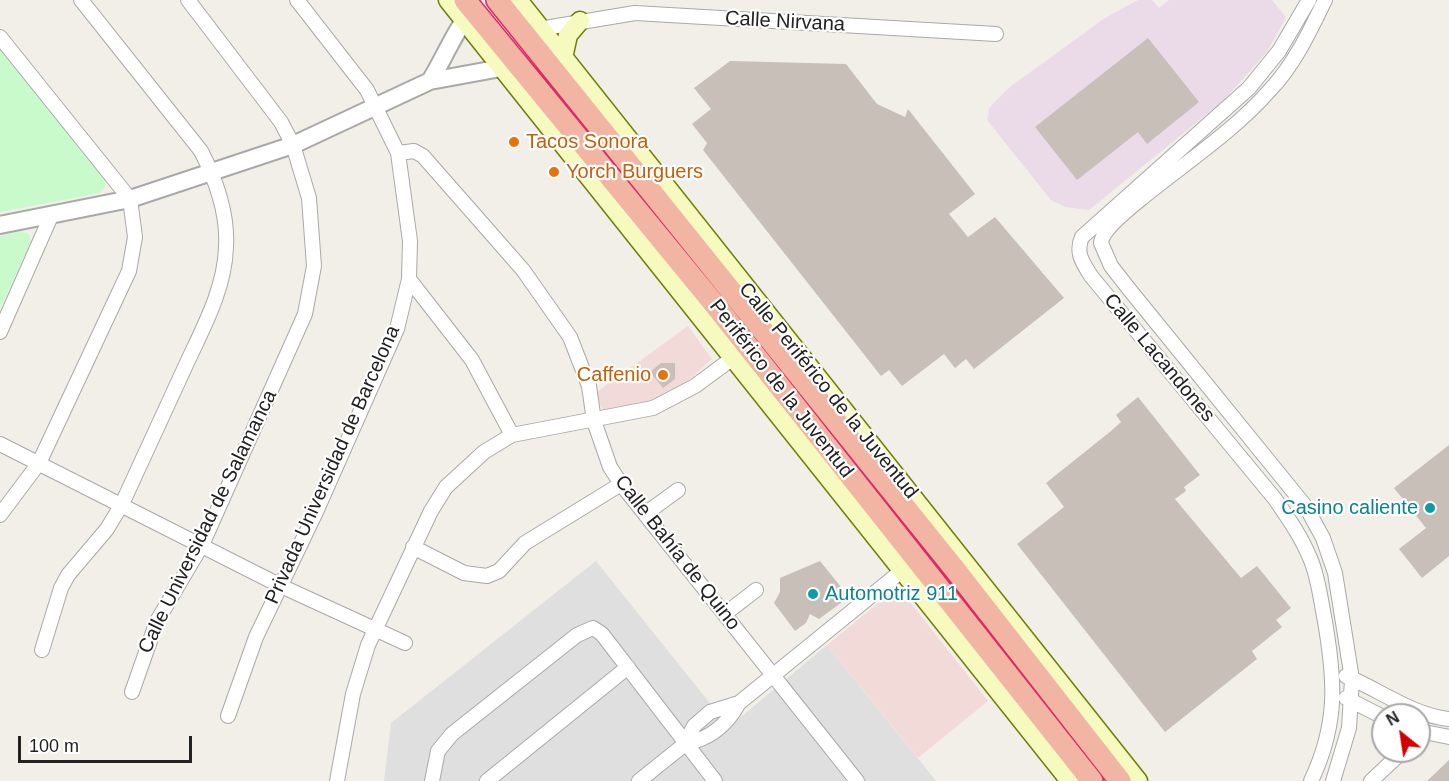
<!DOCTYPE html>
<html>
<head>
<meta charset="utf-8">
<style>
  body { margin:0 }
  #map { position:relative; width:1449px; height:781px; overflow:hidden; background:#f2efe9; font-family:Helvetica,sans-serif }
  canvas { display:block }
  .north { position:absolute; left:1371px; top:703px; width:60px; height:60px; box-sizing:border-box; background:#fff; border:2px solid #a7a7a7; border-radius:50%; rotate:330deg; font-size:16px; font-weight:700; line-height:24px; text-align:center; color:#222 }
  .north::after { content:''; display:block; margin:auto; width:21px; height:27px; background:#d40000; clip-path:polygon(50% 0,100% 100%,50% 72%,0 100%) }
  .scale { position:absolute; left:18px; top:736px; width:174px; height:27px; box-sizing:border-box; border:3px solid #222; border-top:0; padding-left:8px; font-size:18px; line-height:21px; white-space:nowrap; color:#222; -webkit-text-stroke:4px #fff; paint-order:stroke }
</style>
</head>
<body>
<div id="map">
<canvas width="1449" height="781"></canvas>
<div class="north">N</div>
<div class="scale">100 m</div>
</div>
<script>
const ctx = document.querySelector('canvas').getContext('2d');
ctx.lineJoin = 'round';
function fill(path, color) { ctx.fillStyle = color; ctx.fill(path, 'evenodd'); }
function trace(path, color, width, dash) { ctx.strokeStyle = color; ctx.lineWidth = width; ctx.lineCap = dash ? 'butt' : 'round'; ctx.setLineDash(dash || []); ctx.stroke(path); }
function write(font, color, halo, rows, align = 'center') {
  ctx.font = font + ' Helvetica,sans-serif'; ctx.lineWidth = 4.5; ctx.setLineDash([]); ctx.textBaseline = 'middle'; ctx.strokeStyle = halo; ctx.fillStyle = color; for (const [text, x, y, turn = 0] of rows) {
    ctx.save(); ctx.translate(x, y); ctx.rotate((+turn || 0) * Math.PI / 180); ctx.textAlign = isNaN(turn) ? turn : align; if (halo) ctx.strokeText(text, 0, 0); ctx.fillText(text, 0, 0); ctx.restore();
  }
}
const residential = new Path2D(`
  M596,561L729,727L827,645L936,781H384L391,723Z`);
const commercial = new Path2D(`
  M688,326L712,359L673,394L641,406L605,413L594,394Z
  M898,587L988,701L918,758L827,645Z`);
const industrial = new Path2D(`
  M1138,0H1152L1159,8L1169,0H1272L1286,17L1267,52L1223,101L1089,210L1065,207L1051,200L987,120L989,108L1011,86L1043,63L1105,18Z`);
const park = new Path2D(`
  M0,47L105,178V187L100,193L0,212Z
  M18,232L28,233L31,241L0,309V236Z`);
const building = new Path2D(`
  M1148,38L1199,102L1147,144L1138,132L1077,180L1035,127Z
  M730,61L846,64L877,104L905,117L908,109L975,194L949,214L968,237L995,217L1064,298L974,369L966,359L955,368L944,354L902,386L889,370L881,376L703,150L707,143L692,124L711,109L694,88Z
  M661,363H675V379L663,388L650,372Z
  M1138,397L1200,475L1184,487L1186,491L1175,499L1241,578L1257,566L1291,608L1276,620L1282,627L1252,651L1257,659L1165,732L1017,544L1064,507L1046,483L1111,431L1121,422L1116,415Z
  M1449,445V556L1422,578L1399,549L1426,528L1394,488Z
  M820,561L849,597L819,619L810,614L806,623L795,631L774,603L780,592V578Z
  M1449,760V781H1427Z`);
const minor = new Path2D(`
  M1309,0L1279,51L1249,88L1082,237C1075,253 1083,263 1091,276L1275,499C1288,518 1301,536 1310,558C1318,576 1320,596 1324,616C1335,678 1339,722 1311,781
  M1325,0C1310,31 1294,65 1270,90C1235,130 1188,161 1147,194C1135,204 1102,228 1101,243L1111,266L1129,289L1306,507L1323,538L1335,573L1352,679L1349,728L1333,781
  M539,29L635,13L996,34
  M0,37L130,199L135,237L129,271L39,463L0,515
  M398,153L414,151L423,156L523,270L570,337L589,386L594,421L610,467L621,484L857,781
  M409,279L472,360L512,435
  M0,332L51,216
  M0,444L281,586L405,643
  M645,514L678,490
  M413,547L464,573L487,576L499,571L525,543L621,484
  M726,613L756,590
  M42,650L61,588L68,575L107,529L122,504C143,458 164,412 185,367C202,330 225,289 226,247C228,214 216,180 201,151L81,0
  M1346,676C1380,690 1412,715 1449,719
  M132,692L157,621L202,545L305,314L314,266L309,198L293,145L281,122L188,0
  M1346,698L1383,717
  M228,716L256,637L316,512L397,329L409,279L410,241L398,153L367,90L297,0
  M1419,731L1449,737
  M685,744C710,739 727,725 739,703L909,565
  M337,781L353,694L368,645L431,511L446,487L484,452L512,435L653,408L695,386L741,352
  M432,781L438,751L452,734L577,635L593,628L602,634L715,781
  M487,781L628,667
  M639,781L685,744L694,726L710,712L739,703
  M1371,781L1403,751`);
const tertiary = new Path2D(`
  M430,81C443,61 458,23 473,11
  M0,225L130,199L293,145L430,81L501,68L511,62`);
const secondary = new Path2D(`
  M448,0L1070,781
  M518,0L1138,781
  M563,58L568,35L580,21`);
const trunk = new Path2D(`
  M465,0L716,306L1092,781
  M497,0L953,567L1120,781`);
const markers = [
  [514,142,6,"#e8710a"],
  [554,172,6,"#e8710a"],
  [663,375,6,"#e8710a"],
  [1430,508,6,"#0f9aa8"],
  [813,594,6,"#0f9aa8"]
];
const streetNames = [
  ["Calle Nirvana",785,22,3],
  ["Calle Lacandones",1159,358,50],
  ["Periférico de la Juventud",781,389,52],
  ["Calle Periférico de la Juventud",828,391,51],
  ["Privada Universidad de Barcelona",333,465,-66],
  ["Calle Universidad de Salamanca",208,522,-64],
  ["Calle Bahía de Quino",677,553,52]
];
const foodNames = [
  ["Tacos Sonora",526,142],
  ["Yorch Burguers",566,172],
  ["Caffenio",651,375,"right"]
];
const cultureNames = [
  ["Casino caliente",1418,508],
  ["Automotriz 911",825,594,"left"]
];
fill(residential, '#e0dfdf');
fill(commercial, '#f2dad9');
fill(industrial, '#ebdbe8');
fill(park, '#c8facc');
fill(building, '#c7bfb8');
trace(minor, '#a9a9a9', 16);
trace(tertiary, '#a9a9a9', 20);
trace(secondary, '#707d05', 21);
trace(trunk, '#dc2a67', 24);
trace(minor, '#fff', 14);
trace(tertiary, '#fff', 16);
trace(secondary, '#f7fabf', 18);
trace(trunk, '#f2b4a3', 21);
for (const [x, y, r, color] of markers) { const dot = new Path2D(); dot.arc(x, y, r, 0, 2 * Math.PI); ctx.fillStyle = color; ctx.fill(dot); trace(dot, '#fff', 2); }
write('20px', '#222', '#fff', streetNames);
write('20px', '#c56008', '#fff', foodNames, 'left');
write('20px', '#0d838f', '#fff', cultureNames, 'right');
</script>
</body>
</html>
